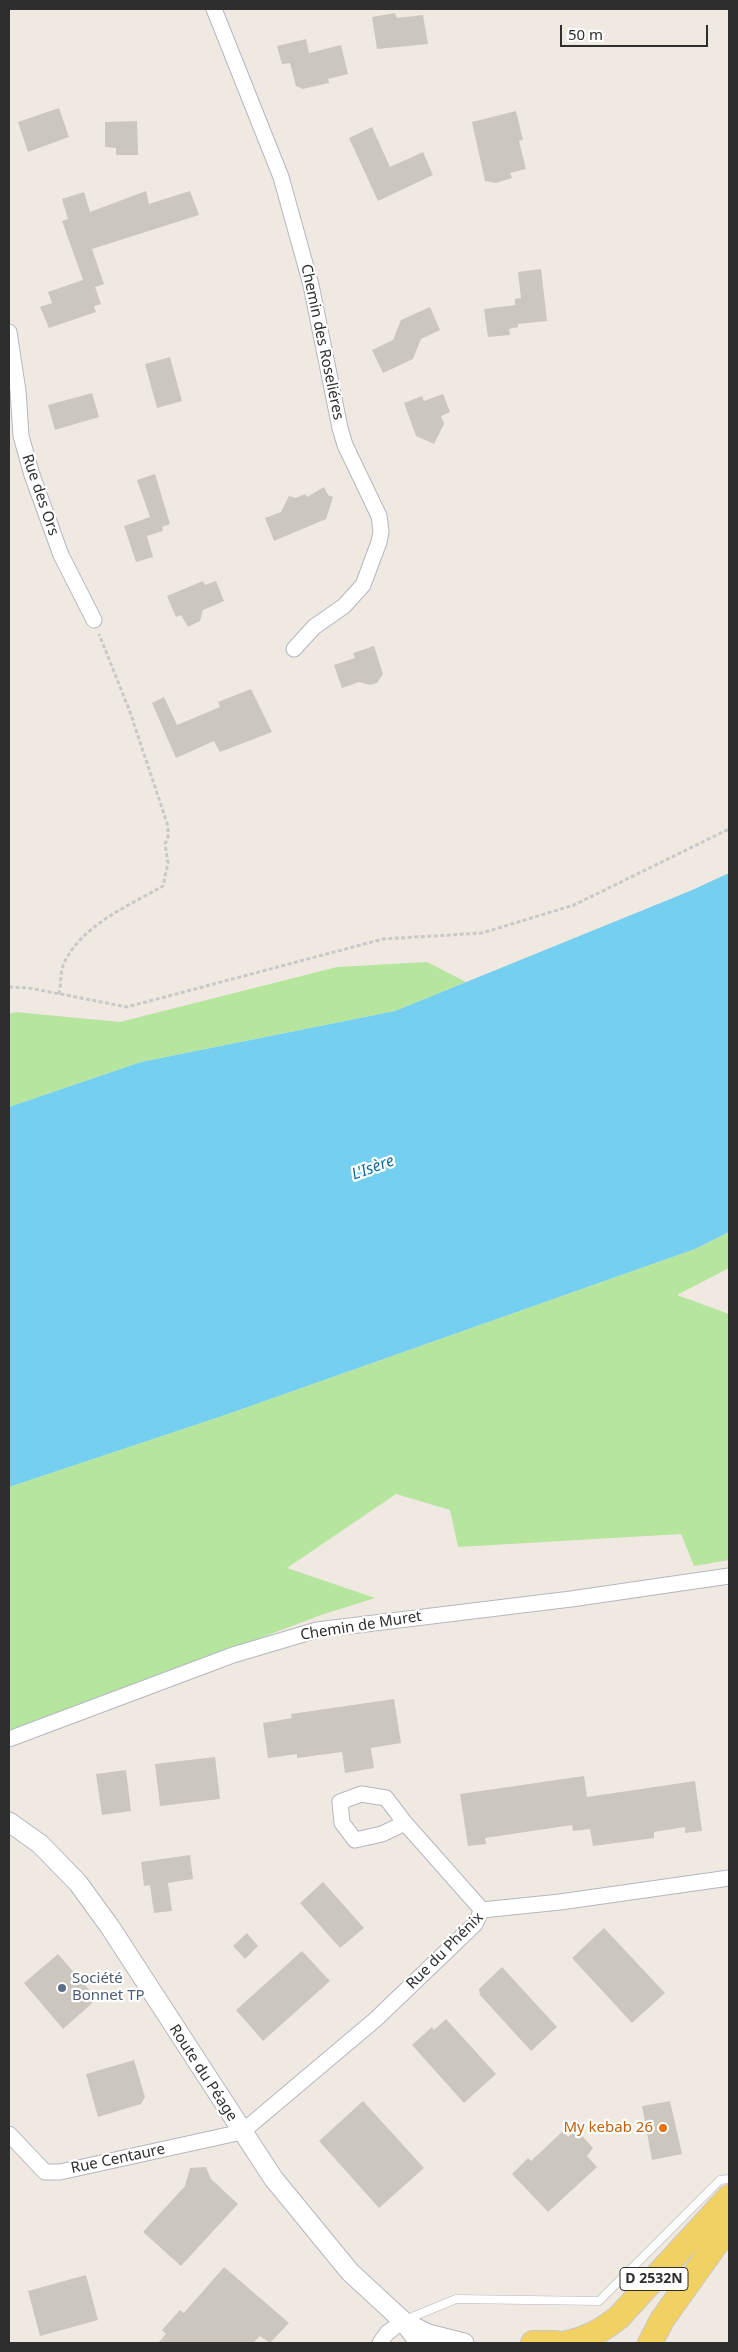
<!DOCTYPE html>
<html>
<head>
<meta charset="utf-8">
<style>
  body { margin:0 }
  #map { position:relative; width:738px; height:2352px; overflow:hidden; background:#efe9e1; font-family:"Noto Sans",sans-serif }
  canvas { display:block }
  .frame { position:absolute; inset:0; border:10px solid #2e2e2e; pointer-events:none }
  .scale { position:absolute; left:560px; top:25px; width:148px; height:22px; box-sizing:border-box; border:2px solid #2e2e2e; border-top:0; padding-left:6px; font-size:15px; line-height:18px; white-space:nowrap; color:#2e2e2e; -webkit-text-stroke:4px #fff; paint-order:stroke }
</style>
</head>
<body>
<div id="map">
<canvas width="738" height="2352"></canvas>
<div class="frame"></div>
<div class="scale">50 m</div>
</div>
<script>
const ctx = document.querySelector('canvas').getContext('2d');
ctx.lineJoin = 'round';
function fill(path, color) { ctx.fillStyle = color; ctx.fill(path, 'evenodd'); }
function trace(path, color, width, dash) { ctx.strokeStyle = color; ctx.lineWidth = width; ctx.lineCap = dash ? 'butt' : 'round'; ctx.setLineDash(dash || []); ctx.stroke(path); }
function write(font, color, halo, rows, align = 'center') {
  ctx.font = font + ' "Noto Sans",sans-serif'; ctx.lineWidth = 4.5; ctx.setLineDash([]); ctx.textBaseline = 'middle'; ctx.strokeStyle = halo; ctx.fillStyle = color; for (const [text, x, y, turn = 0] of rows) {
    ctx.save(); ctx.translate(x, y); ctx.rotate((+turn || 0) * Math.PI / 180); ctx.textAlign = isNaN(turn) ? turn : align; if (halo) ctx.strokeText(text, 0, 0); ctx.fillText(text, 0, 0); ctx.restore();
  }
}
const green = new Path2D(`
  M427,962L466,982L395,1011L141,1062L9,1107V1014L15,1012L120,1022L337,967Z
  M729,1232V1268L677,1295L729,1314V1560L694,1566L681,1534L458,1547L450,1510L396,1494L287,1568L375,1598L321,1615L9,1733V1487L225,1415L695,1249Z`);
const water = new Path2D(`
  M729,873V1232L695,1249L225,1415L9,1487V1107L141,1062L395,1011L690,891Z`);
const building = new Path2D(`
  M395,13L397,18L423,15L428,44L377,49L372,17Z
  M306,39L309,53L341,45L348,74L328,79L329,83L303,89L296,86L290,63L282,64L277,46Z
  M59,108L69,137L28,152L18,122Z
  M516,111L523,140L519,141L526,169L510,173L512,178L496,183L485,181L472,122Z
  M137,121L138,155H116V148L105,147V122Z
  M372,127L390,167L423,152L433,175L378,201L349,138Z
  M146,191L149,204L190,191L199,215L92,249L104,284L95,287L101,304L94,306L96,312L49,328L40,307L52,303L48,292L83,280L62,221L68,219L62,199L84,192L90,212Z
  M541,269L547,321L518,324V327L509,329L510,335L488,337L484,309L515,305V299L521,298L518,272Z
  M430,307L440,330L421,339L413,359L383,373L372,350L393,340L401,320Z
  M170,357L182,401L157,408L145,364Z
  M92,393L99,417L55,430L48,405Z
  M443,394L450,412L441,416L444,424L434,444L416,436L404,403L422,396L424,401Z
  M155,474L170,524L162,527L163,531L147,536L153,557L136,562L124,526L150,517L137,480Z
  M324,487L328,495L333,497L326,519L274,541L265,518L281,512L289,496L296,498L305,494L307,497Z
  M203,581L205,585L216,581L224,601L203,610L200,621L188,627L181,615L176,617L167,596Z
  M374,646L383,674L377,683L370,685L359,682L342,688L334,665L355,658L353,653Z
  M251,689L272,732L220,752L214,741L176,758L152,703L164,697L177,725L220,707L218,702Z
  M394,1699L401,1743L371,1748L374,1768L345,1773L342,1752L297,1758V1754L268,1758L263,1723L292,1718L291,1714Z
  M215,1757L220,1799L160,1806L155,1764Z
  M126,1770L131,1811L102,1815L96,1774Z
  M584,1776L587,1797L695,1781L702,1831L685,1833V1827L654,1832V1838L593,1846L590,1829L573,1831L572,1825L485,1838L486,1844L468,1846L460,1794Z
  M190,1855L193,1879L168,1883L172,1911L154,1913L150,1885L144,1886L141,1862Z
  M323,1882L364,1928L340,1948L300,1903Z
  M604,1928L665,1993L632,2023L572,1958Z
  M247,1933L258,1946L245,1959L233,1946Z
  M302,1951L330,1981L263,2041L236,2010Z
  M58,1954L97,1999L63,2029L24,1983Z
  M502,1967L557,2027L531,2051L480,1995L479,1989Z
  M446,2019L496,2074L464,2103L412,2045L432,2027L434,2030Z
  M134,2060L145,2097L141,2104L98,2117L86,2074Z
  M363,2101L424,2168L379,2208L319,2141Z
  M670,2101L682,2154L652,2160L642,2106Z
  M576,2129L593,2148L587,2156L597,2167L548,2212L512,2174L528,2158L531,2161L563,2131L568,2137Z
  M206,2167L211,2179L238,2204L181,2266L143,2232L185,2186L190,2168Z
  M224,2267L289,2323L270,2343L260,2336L253,2343H158L166,2334L162,2330L180,2310L184,2313Z
  M86,2275L98,2320L40,2336L28,2291Z`);
const path = new Path2D(`
  M9,987L29,988L127,1007L383,939L482,933L574,905L729,829
  M59,994C61,985 60,972 64,963C82,925 128,906 163,886L168,863L165,844L168,837V826L130,712L99,634`);
const service = new Path2D(`
  M405,2320L456,2299L599,2301L720,2180L729,2179`);
const minor = new Path2D(`
  M214,9L281,177L311,285L340,428L345,445L379,516L381,531L379,542L363,585L344,606L314,627L294,649
  M9,332L18,391L21,436L32,475L61,555L94,620
  M9,1739L233,1655L317,1630L571,1599L729,1576
  M405,1823L382,1834L355,1840L342,1823L340,1802L361,1794L386,1798L405,1823L482,1910
  M9,2134L45,2172H60L242,2132L376,2019L475,1924L482,1910L560,1902L729,1878
  M380,2343L387,2333L403,2321`);
const tertiary = new Path2D(`
  M9,1822L40,1844L78,1883L110,1927L273,2178L350,2272L403,2321L420,2343
  M408,2324L428,2334L464,2343`);
const primary = new Path2D(`
  M533,2343H556
  M567,2343C588,2338 602,2331 619,2317L729,2197
  M650,2343L662,2320L729,2226`);
const markers = [
  [62,1988,5,"#5c6f8a"],
  [663,2128,5,"#e8710a"]
];
const shields = [
  [654,2279,68]
];
const shieldNames = [
  ["D 2532N",654,2279]
];
const streetNames = [
  ["Chemin des Roseliéres",322,342,78],
  ["Rue des Ors",40,495,71],
  ["Chemin de Muret",361,1626,-9],
  ["Rue du Phénix",445,1951,-45],
  ["Route du Péage",203,2073,57],
  ["Rue Centaure",118,2159,-12]
];
const serviceNames = [
  ["Société",72,1979],
  ["Bonnet TP",72,1996]
];
const foodNames = [
  ["My kebab 26",653,2128]
];
const waterNames = [
  ["L'Isère",373,1168,-20]
];
fill(green, '#b6e59e');
fill(water, '#75cff0');
fill(building, '#cbc7bf');
trace(service, '#b4b7c1', 9);
trace(minor, '#b4b7c1', 17);
trace(tertiary, '#b4b7c1', 21);
trace(primary, '#c9c9c9', 26);
trace(path, '#c9c9c9', 3, [4, 2.5]);
trace(service, '#fff', 8);
trace(minor, '#fff', 15);
trace(tertiary, '#fff', 19);
trace(primary, '#f2d163', 24);
for (const [x, y, r, color] of markers) { const dot = new Path2D(); dot.arc(x, y, r, 0, 2 * Math.PI); ctx.fillStyle = color; ctx.fill(dot); trace(dot, '#fff', 2); }
for (const [x, y, w] of shields) { const box = new Path2D(); box.roundRect(x - w / 2, y - 11.5, w, 23, 4); ctx.fillStyle = '#fff'; ctx.fill(box); trace(box, '#2e2e2e', 1); }
write('bold 14px', '#2e2e2e', null, shieldNames);
write('15px', '#2e2e2e', '#fff', streetNames);
write('15px', '#4e5e75', '#fff', serviceNames, 'left');
write('15px', '#c56008', '#fff', foodNames, 'right');
write('italic 16px', '#0d6fa3', '#fff', waterNames);
</script>
</body>
</html>
